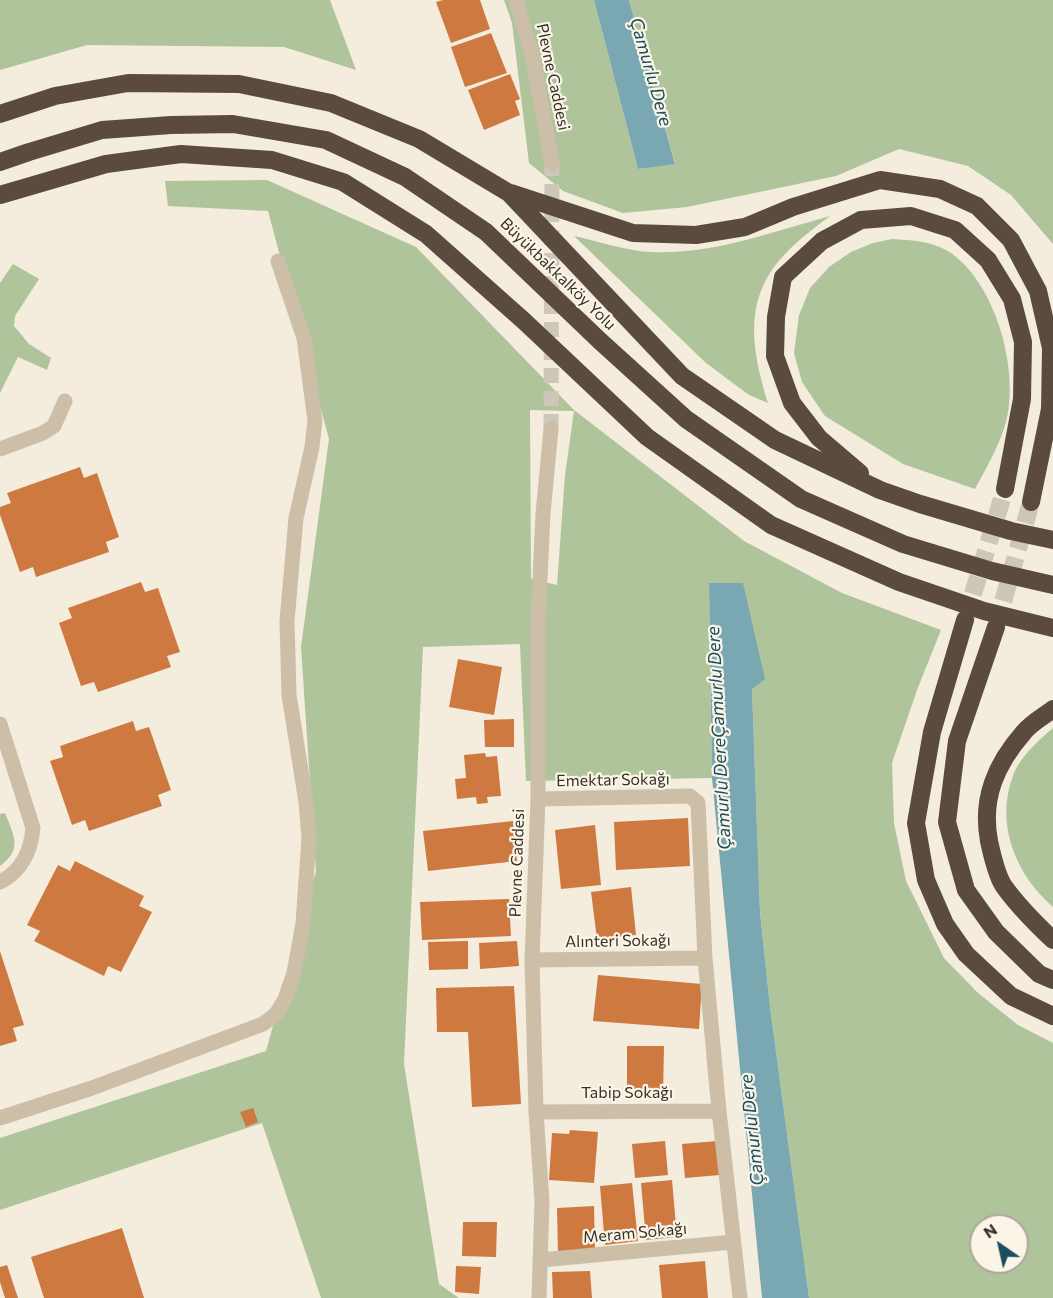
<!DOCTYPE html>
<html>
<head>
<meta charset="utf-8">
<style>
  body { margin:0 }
  #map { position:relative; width:1053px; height:1298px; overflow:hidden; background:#f4ecdc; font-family:Commissioner,sans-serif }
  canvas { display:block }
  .north { position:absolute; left:969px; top:1214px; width:60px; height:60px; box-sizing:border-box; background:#fbf5e8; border:2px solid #ada69b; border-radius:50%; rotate:326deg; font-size:16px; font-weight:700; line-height:24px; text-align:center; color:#383028 }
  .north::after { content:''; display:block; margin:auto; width:21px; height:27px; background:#1a4d5d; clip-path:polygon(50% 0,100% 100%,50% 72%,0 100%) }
</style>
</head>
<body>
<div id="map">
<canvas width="1053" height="1298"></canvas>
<div class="north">N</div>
</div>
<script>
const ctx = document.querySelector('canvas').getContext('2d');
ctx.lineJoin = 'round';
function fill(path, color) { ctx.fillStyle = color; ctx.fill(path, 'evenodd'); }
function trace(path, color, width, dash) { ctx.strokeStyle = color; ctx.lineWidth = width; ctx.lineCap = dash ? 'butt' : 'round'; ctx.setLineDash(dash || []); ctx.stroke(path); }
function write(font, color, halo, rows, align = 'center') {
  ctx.font = font + ' Commissioner,sans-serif'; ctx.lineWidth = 4.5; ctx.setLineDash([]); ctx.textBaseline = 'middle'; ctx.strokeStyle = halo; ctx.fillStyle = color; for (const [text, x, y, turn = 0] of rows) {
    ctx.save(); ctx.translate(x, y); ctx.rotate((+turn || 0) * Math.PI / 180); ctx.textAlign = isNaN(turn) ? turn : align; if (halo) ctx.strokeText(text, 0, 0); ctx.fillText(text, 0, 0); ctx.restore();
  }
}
const green = new Path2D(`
  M0,0H330L356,70L284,47L87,45L0,70Z
  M504,0H594L638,169L675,163L629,0H1053V244L1011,195L968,166L899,149L836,176L687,207L623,213L563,191L529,163L512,23Z
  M267,180L416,247L574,410L744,541L842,593L941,630L917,690L892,763L894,823L906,881L944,958L978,993L1018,1025L1053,1043V1298H809L770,1007L760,912L752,688L743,583L709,584L712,778L526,781L520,644L423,647L404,1064L439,1284L459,1298H321L262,1123L0,1210V1138L266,1051L316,871L301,647L329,439L268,211L168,206L165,181ZM530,410L574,411L565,475L557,585L531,579ZM981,1226H1017V1262H981Z
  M830,216C814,228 798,240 784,255C742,300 752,350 768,403L749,395L706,363L574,236C597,241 627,251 650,252C713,255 771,232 830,216Z
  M892,239C910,240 930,241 946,250C991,276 1015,355 1009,405C1006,435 989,463 975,489L903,464L825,416L802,382L794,353L799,315L810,288L829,267L851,252L873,243Z
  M13,264L39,279L15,316L14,326L29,344L51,358L47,370L18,357L0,393V283Z
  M1053,728V907C1015,874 994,822 1014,773C1021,756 1039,740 1053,728Z
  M5,813C14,836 23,849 0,866V814Z`);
const water = new Path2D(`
  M594,0H629L675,164L638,169Z
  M709,583H743L765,679L752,689L760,912L770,1007L809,1298H762L712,778Z`);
const building = new Path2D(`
  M443,0H480L490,29L451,43L436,2Z
  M491,33L507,73L465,87L451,47Z
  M510,74L520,99L515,101L520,115L484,130L468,90Z
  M80,467L84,478L97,473L119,537L106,542L109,552L36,577L33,567L20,572L0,515V507L11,503L7,493Z
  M141,582L145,592L158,588L180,652L167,656L171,667L98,692L94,682L81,686L59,623L72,618L68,608Z
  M458,659L502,667L494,715L449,707Z
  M514,719V747H485L484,720Z
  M133,721L136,731L149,727L171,790L158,795L162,806L89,831L85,820L72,825L50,761L63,757L60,746Z
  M485,753L486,757L497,756L501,796L487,797L488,803L477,804L476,797L457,799L455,779L466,778L464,755Z
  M688,818L690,866L616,870L614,822Z
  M513,821L517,861L428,871L423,831Z
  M595,825L601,885L561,889L555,830Z
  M75,861L144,896L139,906L152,912L121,972L108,966L104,976L34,941L40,931L27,925L58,865L70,871Z
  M631,887L636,935L597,939L591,892Z
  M509,899L511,936L422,940L420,902Z
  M468,941V969L429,970L428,942Z
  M517,941L519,966L480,969L479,943Z
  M0,951L24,1025L13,1028L17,1041L0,1046Z
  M598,975L702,984L699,1029L593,1021Z
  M514,986L521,1104L472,1107L468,1032H437L436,988Z
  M627,1046H664L663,1096H627Z
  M253,1108L258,1122L246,1127L240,1112Z
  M570,1130L598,1132L594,1183L549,1180L552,1133L569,1134Z
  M665,1141L668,1175L635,1178L632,1144Z
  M717,1141L720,1175L685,1178L682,1144Z
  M672,1180L677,1237L646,1240L641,1183Z
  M632,1183L638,1241L605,1245L600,1186Z
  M594,1206L595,1253L558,1254L557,1208Z
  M463,1222H497L496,1257L462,1256Z
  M122,1228L144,1298H44L31,1257Z
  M705,1261L708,1298H662L659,1265Z
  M7,1265L18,1298H5L0,1282V1267Z
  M456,1266L481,1267L479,1294L455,1292Z
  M590,1271L592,1298H553L552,1272Z`);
const minorTunnel = new Path2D(`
  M551,429L552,163`);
const highwayTunnel = new Path2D(`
  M965,620L1005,489
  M996,627L1031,502`);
const minor = new Path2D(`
  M516,0L532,55L552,163
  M0,449L43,433L54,426L65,401
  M0,724L33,828C31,851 21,872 0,882
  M538,799L690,796L698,803L705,958L719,1111L740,1298
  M532,960L705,958
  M536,1112L719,1111
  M0,1118L92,1088L263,1024L276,1014L285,999L294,973L303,923L309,838L306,802L289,695L287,621L296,518L312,447L315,421L304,338L278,261
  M541,1260L733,1242
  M539,1298L542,1201L536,1112L532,960L538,799V621L543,514L551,429`);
const highway = new Path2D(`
  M0,114L55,96L128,83L239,84L331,103L419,139L509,193L682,376L775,440L880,490L920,504L1011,531L1053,540
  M0,162L29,152L102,130L171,125L233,124L326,140L405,177L486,232L600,341L686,419L801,499L903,544L992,571L1053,585
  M511,193L633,233L696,235L745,227L793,207L880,180L940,189L977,206L1011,240L1038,291L1051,348L1050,409L1031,502
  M0,195L106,164L181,154L272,160L343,182L426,234L524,321L647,437L771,525L899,582L984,611L1053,628
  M860,473L819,438L792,403L775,356L776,317L783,277L822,241L861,220L911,216L955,230L988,260L1012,299L1023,342L1022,399L1005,489
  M965,620L932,732L916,823L926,880L945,924L966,954L1011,996L1053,1016
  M996,627L957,741L947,822L966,890L996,932L1039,974L1053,980
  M1053,709C1044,716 1031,723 1024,732C996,764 981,798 989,841C992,855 996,873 1003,885C1017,905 1035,923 1053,940`);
const streetNames = [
  ["Plevne Caddesi",553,77,78],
  ["Büyükbakkalköy Yolu",558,274,44],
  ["Emektar Sokağı",613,780,-1],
  ["Plevne Caddesi",517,863,-88],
  ["Alınteri Sokağı",618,941,-1],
  ["Tabip Sokağı",627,1093],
  ["Meram Sokağı",635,1233,-5]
];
const waterNames = [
  ["Çamurlu Dere",651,72,74],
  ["Çamurlu DereÇamurlu Dere",719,738,-93],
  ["Çamurlu Dere",752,1130,-96]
];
fill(green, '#afc49a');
fill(water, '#79a7b2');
fill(building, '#cd7940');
trace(minorTunnel, '#cec6b8', 15, [15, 8]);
trace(highwayTunnel, '#cec6b8', 18, [18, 9]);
trace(minor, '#cdbea7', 15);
trace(highway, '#5a4b3e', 18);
write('16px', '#383028', '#fbf5e8', streetNames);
write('italic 18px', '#1a4d5d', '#fbf5e8', waterNames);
</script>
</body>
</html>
